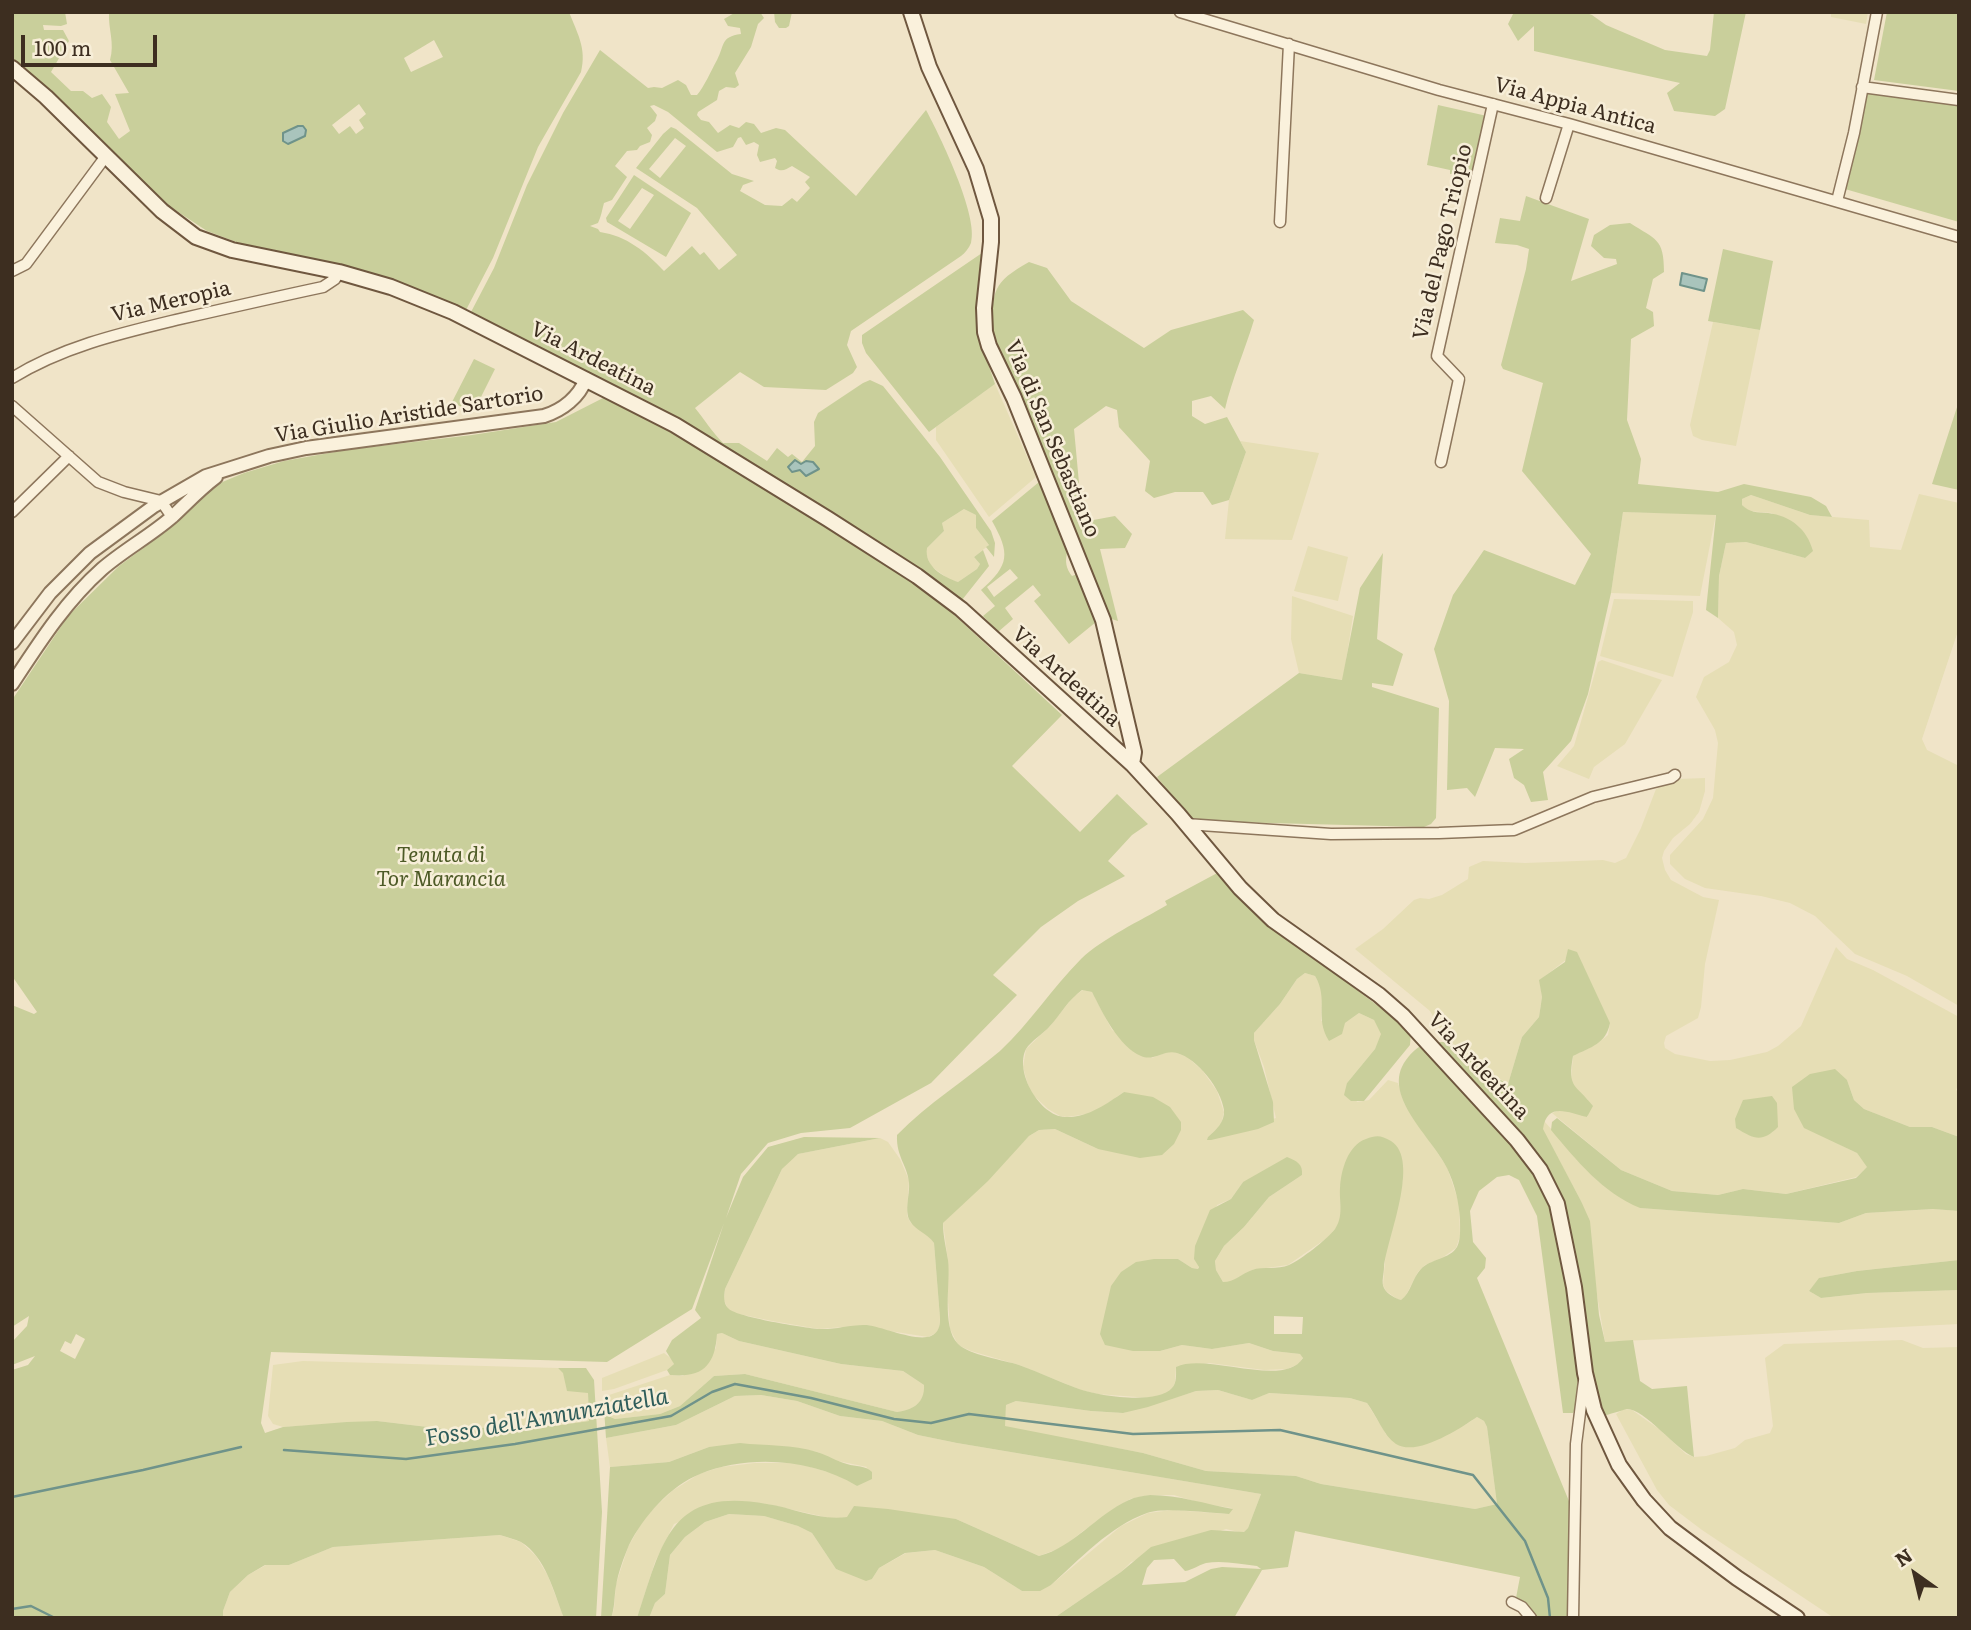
<!DOCTYPE html>
<html>
<head>
<meta charset="utf-8">
<style>
  body { margin:0 }
  #map { position:relative; width:1971px; height:1630px; overflow:hidden; background:#f0e4c8; font-family:Literata,serif }
  canvas { display:block }
  .frame { position:absolute; inset:0; border:14px solid #3d2e20; pointer-events:none }
  .north { position:absolute; left:1880px; top:1539px; width:70px; height:70px; -webkit-text-stroke:5px #f7eed8; paint-order:stroke; rotate:326deg; font-size:19px; font-weight:700; line-height:28px; text-align:center; color:#3d2e20 }
  .north::after { content:''; display:block; margin:auto; width:24px; height:32px; background:#3d2e20; clip-path:polygon(50% 0,100% 100%,50% 72%,0 100%) }
  .scale { position:absolute; left:21px; top:35px; width:136px; height:32px; box-sizing:border-box; border:4px solid #3d2e20; border-top:0; padding-left:9px; font-size:21px; line-height:24px; white-space:nowrap; color:#3d2e20; -webkit-text-stroke:5px #f7eed8; paint-order:stroke }
</style>
</head>
<body>
<div id="map">
<canvas width="1971" height="1630"></canvas>
<div class="frame"></div>
<div class="north">N</div>
<div class="scale">100 m</div>
</div>
<script>
const ctx = document.querySelector('canvas').getContext('2d');
ctx.lineJoin = 'round';
function fill(path, color) { ctx.fillStyle = color; ctx.fill(path, 'evenodd'); }
function trace(path, color, width, dash) { ctx.strokeStyle = color; ctx.lineWidth = width; ctx.lineCap = dash ? 'butt' : 'round'; ctx.setLineDash(dash || []); ctx.stroke(path); }
function write(font, color, halo, rows, align = 'center') {
  ctx.font = font + ' Literata,serif'; ctx.lineWidth = 5; ctx.setLineDash([]); ctx.textBaseline = 'middle'; ctx.strokeStyle = halo; ctx.fillStyle = color; for (const [text, x, y, turn = 0] of rows) {
    ctx.save(); ctx.translate(x, y); ctx.rotate((+turn || 0) * Math.PI / 180); ctx.textAlign = isNaN(turn) ? turn : align; if (halo) ctx.strokeText(text, 0, 0); ctx.fillText(text, 0, 0); ctx.restore();
  }
}
const farmland = new Path2D(`
  M1831,12H1868L1866,24L1831,17Z
  M1713,322L1760,330L1736,446L1702,440L1693,436L1690,425Z
  M995,384L1036,477L989,517L936,440V427Z
  M1240,441L1319,453L1292,540L1225,539L1229,500L1246,452Z
  M1919,494L1959,503V628L1922,739L1927,750L1959,766V1006L1907,976L1855,954L1815,916L1790,903L1761,896L1705,888L1685,879L1670,864V855L1703,819L1713,798L1718,743L1715,730L1696,697L1704,677L1729,662L1737,645L1734,632L1718,618L1719,576L1726,543L1746,542L1805,558L1772,513L1748,511L1742,505V499L1751,495L1810,515L1869,520L1870,547L1901,550Z
  M964,509L976,515V528L989,545L974,557L980,564L977,569L958,582L950,580L931,566L926,554L927,548L944,531L942,523Z
  M1623,512L1716,514L1700,596L1611,593Z
  M1308,546L1348,557L1338,601L1294,591Z
  M1292,596L1353,616L1343,680L1299,673L1291,639Z
  M1614,599L1693,601V612L1673,677L1600,656Z
  M1602,660L1662,680L1625,744L1594,767L1589,779L1557,766L1574,746L1598,662Z
  M1705,778V791L1699,812L1690,824L1673,838L1664,851L1662,858L1665,870L1671,880L1703,897L1719,900L1705,964L1701,1007L1698,1018L1666,1036L1664,1043L1665,1048L1675,1054L1710,1061L1730,1060L1767,1052L1778,1046L1801,1026L1836,947L1847,959L1873,970L1959,1017V1082L1956,1090L1959,1092V1137L1932,1127H1910L1864,1109L1854,1100L1847,1080L1839,1144L1857,1153L1868,1167L1856,1177L1786,1194L1743,1189L1718,1195L1672,1191L1621,1170L1552,1113L1563,1109L1588,1117V1100L1573,1087L1571,1079L1573,1056L1598,1043L1608,1035L1610,1024L1576,952L1540,980L1542,997L1539,1017L1522,1037L1508,1084L1459,1053L1448,1042L1430,1011L1355,949L1383,929L1414,900L1420,898L1429,899L1442,895L1468,879L1469,867L1483,861L1525,863L1603,860L1615,863L1626,858L1641,828L1656,789L1678,779Z
  M1305,973L1315,976L1322,989L1321,1021L1345,1023L1359,1013L1374,1020L1382,1034L1375,1049L1347,1083L1357,1102L1369,1100L1388,1080L1398,1083L1404,1103L1447,1167L1459,1203L1460,1236L1456,1248L1442,1258L1425,1265L1418,1272L1405,1297L1401,1300L1397,1299L1386,1291L1383,1285L1386,1249L1403,1180L1340,1185L1341,1217L1337,1227L1327,1238L1288,1265L1252,1270L1231,1282H1223L1216,1270L1215,1261L1224,1246L1244,1227L1269,1197L1302,1175L1243,1182L1231,1199L1217,1205L1198,1269L1192,1268L1178,1259L1136,1262L1133,1351H1160L1182,1345L1212,1349L1249,1343L1273,1351L1300,1354L1303,1357L1299,1364L1287,1369L1264,1370L1209,1363L1176,1367L1175,1382L1173,1388L1161,1396L1150,1398L1097,1394L1081,1390L1019,1365L971,1351L958,1345L950,1329L948,1301V1261L943,1223L1029,1136L1039,1130L1055,1129L1098,1149L1124,1092L1093,1113L1067,1117L1060,1116L1048,1109L1030,1092L1023,1067L1026,1049L1050,1026L1074,996L1083,990L1092,992L1112,1030L1152,1058L1167,1052H1175L1187,1057L1202,1070L1217,1091L1224,1112L1221,1125L1208,1137L1276,1118L1264,1067L1254,1040V1033L1280,1004L1297,979Z
  M1544,1121L1598,1181L1640,1208L1839,1223L1866,1213L1934,1209L1959,1211V1260L1857,1271L1820,1278L1809,1291L1821,1298L1867,1293L1959,1290V1324L1605,1342L1581,1201L1542,1129Z
  M880,1138L888,1142L900,1159L909,1180L907,1215L910,1222L928,1235L934,1243L940,1318L939,1329L936,1333L928,1337L883,1330L867,1325L819,1329L772,1321L734,1313L728,1309L724,1300L725,1289L782,1169L789,1161L798,1154Z
  M722,1333L739,1341L841,1364L903,1371L924,1385L925,1395L919,1403L909,1410L897,1412L745,1374L714,1376L680,1406L660,1414L615,1419L608,1416L604,1409L605,1401L609,1395L670,1375L683,1376L716,1348L717,1334Z
  M1902,1340L1923,1348L1959,1347V1618H1834L1702,1530L1669,1505L1657,1490L1616,1414L1624,1409L1632,1410L1659,1429L1686,1454L1694,1457L1706,1456L1735,1448L1745,1440L1770,1433L1773,1426L1765,1358L1784,1344Z
  M664,1353L672,1359L674,1364L667,1370L614,1389L602,1391V1378Z
  M303,1361L558,1368L588,1392L589,1421L554,1426L494,1425L475,1430H453L377,1421L283,1427L273,1424L268,1416L273,1365Z
  M1218,1390L1252,1400L1268,1393L1350,1398L1367,1403L1386,1434L1465,1425L1477,1417L1484,1421L1487,1427L1497,1504L1475,1509L1321,1484L1296,1476L1206,1471L1143,1453L1004,1427L1006,1405L1016,1401L1091,1411L1123,1413L1196,1391Z
  M761,1395L797,1401L840,1416L882,1421L918,1435L957,1443L1261,1494L1248,1528L1243,1533L1226,1529L1131,1562L1121,1572L1054,1618H649L655,1603L665,1594L670,1555L685,1537L705,1522L729,1514L764,1516L798,1526L812,1533L836,1569L872,1579L879,1568L906,1553L935,1550L984,1567L1022,1591L1051,1585L1121,1526L1148,1513L1172,1510L1228,1514L1232,1508L1203,1504L1174,1495H1150L1130,1499L1083,1531L1063,1547L1039,1556L956,1519L847,1517L834,1519L767,1504L730,1501L674,1524L655,1562L637,1618H611L614,1609L616,1584L628,1547L645,1517L672,1491L699,1474L721,1467L755,1463H796L839,1475L857,1486L867,1467L833,1460L818,1452L781,1446L709,1447L669,1462L610,1467L606,1438L676,1425L735,1396Z
  M500,1535L521,1542L536,1556L548,1576L564,1618H223V1611L230,1592L248,1575L266,1565H289L333,1547Z`);
const green = new Path2D(`
  M12,12H65L67,24L61,26L43,25L44,30H63L69,41L51,72L71,91H83L92,98L102,94L111,107L107,122L119,139L130,131L115,94L129,93L110,60C115,43 108,29 109,12H439L440,14L569,12C577,33 587,48 581,72L538,147L493,258L466,310L390,278L247,246L207,231L163,202L12,59ZM434,40L443,57L411,72L404,58ZM359,104L366,114L359,120L364,128L356,134L350,126L339,134L332,125Z
  M736,12H760L764,18L758,24L751,47L735,73L739,85L735,88L726,87L719,91L717,100L698,112L697,115L701,120L709,122L718,133L730,125L739,128L746,122L754,124L761,133L776,128L785,130L856,196L926,110C940,136 979,216 971,243C969,248 965,253 961,256L851,331L847,345L857,367L853,373L826,390L764,387L740,372L695,408C705,420 712,432 723,443H739L767,461L777,448L788,457L792,454L802,462L815,446L814,422L818,413L863,383L870,380L883,386L940,457L991,531L995,543L994,557L986,547L989,545L976,528V515L964,509L942,523L944,531L927,548C924,566 943,577 958,582L977,569L980,564L974,557L983,550L989,566L962,600L921,572L618,389L471,312L494,268L527,185L563,113L600,50L648,88L654,87L662,88L678,80L686,85L691,95H697C704,87 711,71 717,60C725,45 720,37 741,34L740,28L728,26L724,19ZM654,105L668,112L717,152L733,147L738,138L741,137L746,145L754,142L759,145L757,155L760,162L775,158L777,161L775,168C782,173 786,169 792,166L810,177L805,182L810,188L797,202L792,198L782,206L765,205L740,191L743,185L754,181L732,174L676,129L671,127L663,134L636,168L697,208L737,255L719,270L704,252L700,255L692,246L664,271C646,252 627,236 600,232L598,229L590,226L598,223C601,217 602,210 604,203L612,200L627,177L615,166L627,151L637,150L640,146L650,142L652,135L647,128L655,121L657,115L650,106ZM675,138L686,146L660,178L649,169Z
  M774,12H792L789,26L786,28H779L775,22Z
  M1514,12H1584L1592,15L1606,25L1665,50L1707,56L1710,50L1714,12H1746L1725,109L1715,116L1674,111L1667,93L1680,83L1534,51V26L1518,41L1508,24Z
  M1887,12H1959V91L1874,80Z
  M1865,90L1959,104V222L1845,189Z
  M1438,105L1487,116L1473,177L1456,171L1455,174H1450V170L1427,165Z
  M634,175L691,213L666,257L607,222L606,218ZM642,188L654,195L630,229L618,221Z
  M1526,196L1589,219L1571,281L1617,264L1616,259L1604,258L1591,246L1594,235L1610,225L1630,223C1656,240 1664,238 1664,272L1653,279L1646,308L1653,312L1654,326L1631,339L1627,420L1641,459L1638,484L1718,492L1744,484L1811,497L1826,506L1832,517L1810,515L1751,495L1742,499V505C1750,513 1757,512 1768,513C1791,516 1807,529 1813,551L1805,558L1746,542L1726,543L1719,576L1718,618L1706,610L1716,515L1623,512L1611,593L1588,694L1571,741L1543,772L1548,800L1531,802L1524,785L1514,778L1509,759L1524,749L1495,748L1475,797L1467,788L1447,790L1449,701L1434,649L1453,595L1484,550L1575,585L1591,554L1522,471L1543,383L1503,369L1501,365L1526,269L1529,249L1517,245L1495,243L1500,218L1520,221Z
  M1723,249L1773,261L1760,330L1708,321Z
  M982,253L977,331L995,384L929,432L866,353L862,343V335Z
  M1029,262L1047,268L1071,301L1144,348L1171,330L1243,310L1254,320C1245,350 1232,379 1225,409L1211,396L1192,401V416L1205,424L1227,417L1246,452L1229,500L1212,505L1203,492H1175L1154,498L1145,491L1150,461L1119,427L1117,410L1106,406L1074,429L1079,483L1076,499L1088,521L1115,516L1132,534L1125,548L1100,549L1118,621L1105,617L992,330C993,290 992,283 1029,262Z
  M474,359L495,369L473,413L452,402Z
  M605,397L659,423L895,568L937,599L1062,715L1012,766L1080,832L1117,794L1148,824L1132,835L1108,861L1125,876L1078,901L1041,927L993,975L1017,995L931,1083L850,1128L801,1133L768,1143L741,1174L726,1218L743,1177L768,1147L804,1137L880,1138L798,1154L782,1169L725,1289C724,1296 723,1304 729,1309C737,1317 805,1328 819,1329C835,1330 851,1324 867,1325C883,1327 916,1342 931,1336C939,1332 940,1326 940,1318L934,1243C927,1233 916,1231 910,1221C904,1211 910,1194 909,1183C908,1166 896,1157 897,1135C928,1103 966,1080 1000,1051C1030,1023 1052,988 1081,959C1103,938 1140,921 1167,905L1165,901L1221,871L1271,925L1411,1031L1410,1045L1364,1101H1351L1344,1095L1347,1083L1375,1049L1381,1034L1374,1020L1359,1013L1345,1023L1342,1034L1329,1041C1314,1017 1329,999 1315,976L1305,973L1297,979L1280,1004L1254,1033V1040L1273,1102L1274,1122L1258,1129L1211,1140H1207L1208,1137C1216,1130 1225,1122 1224,1110C1221,1089 1198,1059 1177,1053C1164,1049 1154,1062 1141,1056C1119,1047 1102,1012 1092,992L1082,990C1068,1000 1061,1014 1050,1026C1043,1034 1031,1041 1026,1049C1014,1072 1040,1116 1065,1117C1088,1118 1106,1104 1124,1092L1153,1097L1170,1107L1181,1122V1130L1174,1144L1162,1155L1140,1158L1098,1149L1055,1129L1039,1130L1029,1136L988,1181L943,1223C943,1236 946,1247 948,1260C951,1283 941,1326 958,1344C969,1355 1004,1360 1019,1365C1039,1372 1059,1382 1079,1389C1099,1396 1157,1405 1172,1388C1177,1383 1176,1374 1176,1367C1207,1352 1284,1389 1303,1358L1300,1354L1273,1351L1249,1343L1212,1349L1182,1345L1160,1351H1133L1105,1345L1100,1334L1111,1286L1121,1272L1136,1262L1154,1259H1178L1192,1268L1198,1269L1199,1267L1194,1259L1195,1246L1210,1210L1231,1199L1243,1182L1287,1157C1297,1161 1303,1164 1302,1175L1269,1197L1244,1227L1224,1246L1215,1261L1216,1270L1223,1282C1235,1282 1241,1274 1252,1270C1263,1266 1278,1270 1289,1265C1302,1259 1326,1240 1335,1229C1344,1216 1339,1202 1340,1188C1341,1170 1348,1145 1366,1139C1376,1135 1381,1135 1391,1141C1421,1160 1387,1238 1384,1267C1384,1274 1381,1282 1384,1288C1387,1294 1395,1298 1401,1300C1411,1293 1412,1278 1421,1269C1430,1259 1450,1259 1457,1247C1461,1239 1460,1229 1460,1220C1459,1202 1455,1185 1447,1168C1432,1137 1380,1095 1406,1060C1419,1043 1427,1042 1448,1042C1466,1060 1486,1072 1508,1084L1522,1037L1539,1017L1542,997L1539,980L1565,962L1568,949L1577,952L1610,1023C1606,1044 1591,1047 1573,1056C1567,1089 1576,1084 1593,1106L1587,1117C1569,1113 1547,1101 1543,1129L1581,1201L1590,1221L1599,1315L1605,1342L1633,1340L1640,1381L1652,1389L1687,1386L1694,1457C1676,1450 1645,1409 1627,1409C1622,1410 1609,1415 1601,1416L1589,1382L1573,1413H1563L1537,1216L1519,1180L1509,1175L1497,1177L1479,1191L1470,1211L1473,1242L1486,1258L1485,1268L1477,1278L1571,1506L1568,1618H1535L1532,1611L1516,1598L1520,1577L1295,1531L1288,1567L1262,1570L1234,1618H1054L1121,1572L1151,1547L1211,1530L1244,1532L1248,1528L1261,1494L957,1443L918,1435L882,1421L840,1416L797,1401L761,1395L735,1396L676,1425L606,1438L604,1409L608,1416L615,1419L660,1414L680,1406L714,1376L745,1374L897,1412C913,1410 925,1403 924,1385L903,1371L841,1364L739,1341L722,1333L717,1334C715,1366 702,1378 670,1375L667,1370L674,1364L666,1351L672,1340L701,1318L695,1310L724,1223L692,1309L607,1362L271,1352L261,1423L265,1433L283,1427L347,1422L377,1421L453,1430H475L494,1425L554,1426L589,1421L588,1393L567,1391L563,1373L558,1368H586L594,1380L602,1512L596,1618H564C554,1593 546,1557 521,1542C515,1539 506,1537 500,1535L333,1547L289,1565H265L248,1575L230,1592L223,1611V1618H12V1370L28,1365L35,1356L12,1365V1342L27,1326L29,1316L12,1327V1005L34,1014L37,1012L12,976V700L68,616L119,566L173,526L198,499L220,483L244,473L284,461L346,450L472,435L556,422ZM1274,1316L1303,1317L1302,1334H1274ZM76,1334L85,1339L75,1359L60,1351L65,1341L71,1344ZM1218,1390L1252,1400L1269,1393L1350,1398L1367,1403C1377,1416 1383,1435 1396,1444C1417,1457 1459,1429 1477,1417L1484,1421L1487,1427L1497,1504L1475,1509L1321,1484L1296,1476L1206,1471L1143,1453L1005,1426L1006,1405L1016,1401L1091,1411L1123,1413L1148,1407L1196,1391ZM1174,1559L1185,1571C1193,1570 1198,1565 1206,1563C1222,1560 1240,1564 1257,1566L1261,1569L1222,1567L1211,1569L1185,1582L1142,1585L1147,1568L1154,1560Z
  M1959,401V490L1932,484Z
  M1039,482L1067,553C1065,561 1066,569 1072,576L1080,573L1096,622L1069,644L1034,601L1041,595L1033,585L1005,608L1013,619L998,632L983,616L995,606L981,590C1010,565 1010,553 992,521ZM1010,569L1018,578L994,597L987,587Z
  M1383,553L1377,639L1403,654L1393,686L1372,683V687L1439,708L1436,818L1431,824L1424,827L1192,821L1157,777L1299,673L1342,680L1360,588Z
  M1835,1069L1847,1080L1854,1100L1864,1109L1910,1127H1932L1959,1137V1211L1933,1209L1866,1213L1839,1223L1640,1208C1603,1193 1576,1160 1551,1130L1552,1122L1557,1118L1621,1170L1672,1191L1718,1195L1743,1189L1786,1194L1856,1178L1867,1167L1857,1153L1804,1128L1794,1109L1792,1087L1810,1074Z
  M1772,1096L1777,1103L1778,1127C1762,1143 1754,1139 1736,1128L1735,1119L1743,1100Z
  M1959,1260V1290L1867,1293L1821,1298L1809,1291L1819,1278L1857,1271Z
  M740,1443C765,1446 793,1444 817,1452C827,1455 836,1461 847,1464C856,1467 865,1465 872,1472V1479L857,1486C813,1459 749,1454 700,1474C670,1486 644,1516 629,1545C624,1557 618,1573 616,1586C614,1597 615,1607 611,1618H601L610,1467L669,1462L709,1447Z
  M1150,1495C1179,1495 1205,1504 1233,1509L1229,1514C1207,1513 1165,1507 1147,1513C1110,1526 1079,1560 1051,1585L1040,1591H1022L984,1567L935,1550L905,1553L879,1568L872,1579L866,1581L836,1569L812,1533L798,1526L764,1516L729,1514L705,1522L685,1537L670,1555L665,1594L655,1603L649,1618H637C662,1543 670,1486 767,1504C794,1508 819,1521 847,1517L854,1506L888,1509L956,1519L1039,1556C1074,1547 1096,1515 1129,1500C1135,1497 1143,1496 1150,1495Z`);
const water = new Path2D(`
  M298,126H303L306,130L305,136L288,144L283,141V133Z
  M1682,273L1707,279L1704,291L1680,285Z
  M795,460L801,464L806,461L813,462L819,469L806,476L800,470L792,472L788,467Z`);
const stream = new Path2D(`
  M284,1450L406,1459L515,1444L671,1416L712,1392L735,1384L811,1398L894,1419L931,1423L969,1414L1133,1434L1280,1430L1473,1475L1525,1541L1548,1598L1550,1618
  M12,1497L143,1470L241,1447
  M12,1609L31,1606L55,1618`);
const minor = new Path2D(`
  M1180,12L1439,90L1569,124L1959,237
  M1862,87L1959,100
  M1546,198L1569,124
  M1837,201L1854,133L1877,12
  M1280,222L1289,44
  M12,271L26,264L106,156
  M12,378C64,346 122,333 180,319C228,308 276,297 323,287L335,279L339,272
  M12,406L98,482L124,492L161,501L172,517
  M1441,462L1459,379L1437,356L1493,104
  M12,512L69,456
  M1186,824L1331,834L1439,833L1514,830L1593,797L1671,778L1675,775
  M1512,1602L1522,1607L1531,1618
  M1573,1618L1576,1444L1584,1381`);
const tertiary = new Path2D(`
  M12,643L50,593L90,553L154,506L206,476L269,456L306,448L544,416C563,410 579,397 586,379
  M12,684C39,643 65,602 102,569C124,550 150,536 172,517C187,503 200,489 216,477`);
const secondary = new Path2D(`
  M911,12L929,67L976,169L991,219V242L984,308L985,332L989,346L1014,398L1103,620L1134,752L1132,764
  M12,68L46,97L162,211L196,237L232,250L339,272L391,287L453,312L675,425L828,519L917,576L961,609L1132,764L1178,814L1240,888L1273,920L1379,995L1403,1016L1517,1140L1540,1170L1557,1204L1574,1287L1585,1373L1594,1410L1619,1465L1644,1500L1670,1528L1737,1578L1797,1618`);
const streetNames = [
  ["Via Appia Antica",1575,106,15],
  ["Via del Pago Triopio",1443,242,-77],
  ["Via Meropia",171,302,-13],
  ["Via Ardeatina",593,359,27],
  ["Via Giulio Aristide Sartorio",409,415,-9],
  ["Via di San Sebastiano",1052,439,67],
  ["Via Ardeatina",1066,677,42],
  ["Via Ardeatina",1478,1066,47]
];
const parkNames = [
  ["Tenuta di",441,856],
  ["Tor Marancia",441,880]
];
const waterNames = [
  ["Fosso dell'Annunziatella",547,1418,-10]
];
fill(farmland, '#e6deb5');
fill(green, '#c9cf9b');
fill(water, '#a9c4bc');
trace(water, '#6f938a', 2);
trace(stream, '#6f938a', 2.5);
trace(minor, '#8d765c', 13);
trace(tertiary, '#8d765c', 16);
trace(secondary, '#6f573f', 18);
trace(minor, '#faf1dc', 10);
trace(tertiary, '#faf1dc', 12);
trace(secondary, '#faf1dc', 14);
write('21px', '#3d2e20', '#f7eed8', streetNames);
write('italic 21px', '#4d5a26', '#f7eed8', parkNames);
write('italic 23px', '#2f5d5a', '#f7eed8', waterNames);
</script>
</body>
</html>
